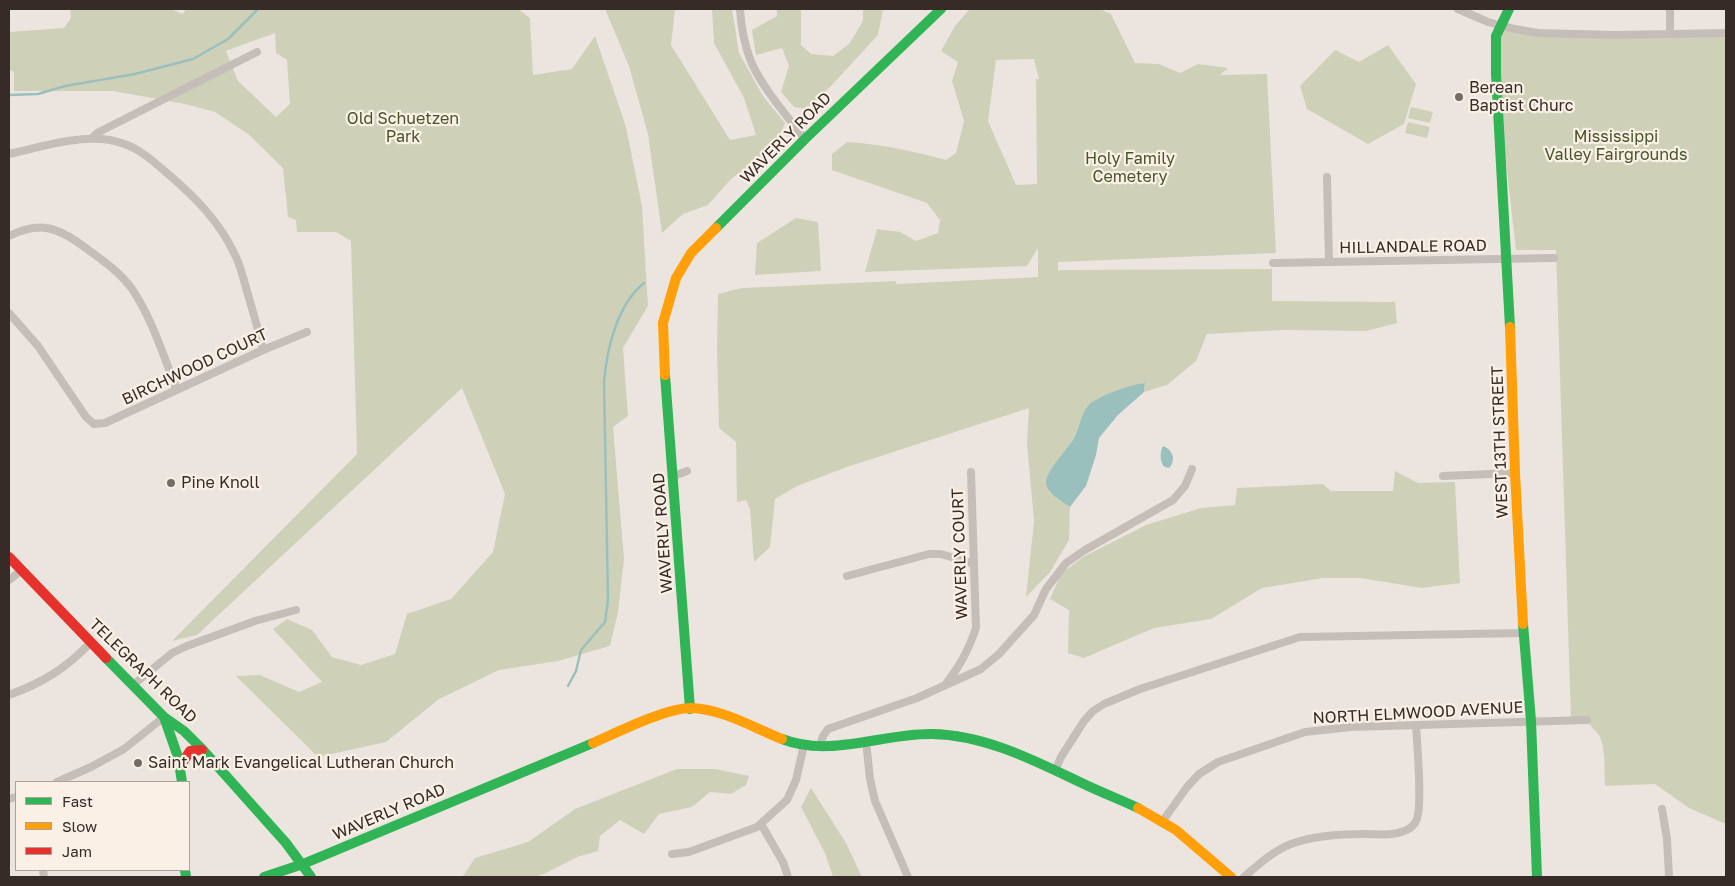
<!DOCTYPE html>
<html>
<head>
<meta charset="utf-8">
<style>
  body { margin:0 }
  #map { position:relative; width:1735px; height:886px; overflow:hidden; background:#ece5df; font-family:"Golos Text",sans-serif }
  canvas { display:block }
  .frame { position:absolute; inset:0; border:10px solid #362b26; pointer-events:none }
  .legend { position:absolute; left:15px; top:781px; width:175px; height:90px; box-sizing:border-box; background:#faf0e5; border:1px solid #aca199; margin:0; padding:6px 9px; list-style:none; font-size:15px; color:#362b26 }
  .legend li { display:flex; align-items:center; gap:10px; height:25px }
  .legend b { width:25px; border:1px solid #aca199 }
</style>
</head>
<body>
<div id="map">
<canvas width="1735" height="886"></canvas>
<div class="frame"></div>
<ul class="legend">
<li><b style="height:6px;background:#30b455"></b>Fast</li>
<li><b style="height:6px;background:#ff9f0a"></b>Slow</li>
<li><b style="height:6px;background:#e5322d"></b>Jam</li>
</ul>
</div>
<script>
const ctx = document.querySelector('canvas').getContext('2d');
ctx.lineJoin = 'round';
function fill(path, color) { ctx.fillStyle = color; ctx.fill(path, 'evenodd'); }
function trace(path, color, width, dash) { ctx.strokeStyle = color; ctx.lineWidth = width; ctx.lineCap = dash ? 'butt' : 'round'; ctx.setLineDash(dash || []); ctx.stroke(path); }
function write(font, color, halo, rows, align = 'center') {
  ctx.font = font + ' "Golos Text",sans-serif'; ctx.lineWidth = 4.5; ctx.setLineDash([]); ctx.textBaseline = 'middle'; ctx.strokeStyle = halo; ctx.fillStyle = color; for (const [text, x, y, turn = 0] of rows) {
    ctx.save(); ctx.translate(x, y); ctx.rotate((+turn || 0) * Math.PI / 180); ctx.textAlign = isNaN(turn) ? turn : align; if (halo) ctx.strokeText(text, 0, 0); ctx.fillText(text, 0, 0); ctx.restore();
  }
}
const green = new Path2D(`
  M70,9H170L183,14L186,9H518L530,18L533,75L572,69L595,36L626,127L642,206L648,306L623,348L628,416L613,427L624,559L618,612L610,646L558,661L499,670L439,699L386,742L318,757L236,676L260,675L299,692L322,682L273,629L287,619L312,630L332,657L361,665L395,654L407,614L451,599L493,552L505,494L462,388L197,635L172,641L357,454L351,241L336,232H297L296,220L288,217L283,168L248,134L215,112L185,104L113,91H14V72L9,70V32L64,28L71,18ZM275,33L276,53L287,60L290,104L276,117L238,81L226,51Z
  M605,9H675L671,45L730,140L756,135L744,98L714,43L712,9H732L739,53L763,96L785,123L775,149L732,178L708,205L683,214L662,233L648,134L629,66Z
  M777,9H801V45L811,54L833,56L849,44L863,21V9H883L878,35L830,87L806,109L794,107L781,92L789,66L782,48L756,55L752,30L777,16Z
  M970,9H1100L1111,14L1135,63L1159,64L1180,73L1198,64L1228,68L1220,75L1267,74L1276,253L1058,262V271L1061,270L1272,269V301L1395,302L1397,323L1366,331L1283,330L1207,334L1196,361L1167,385L1144,392L1145,384L1086,409L1074,438L1049,474V492L1070,507L1069,540L1050,572L1026,597L1034,521L1027,444L1029,408L847,467L797,486L775,499L770,547L754,562L750,509L746,500L737,502L736,442L719,428L717,350L718,294L742,288L896,281V284L1038,277V248L1027,266L865,272L877,229L900,232L916,241L938,233L940,220L927,203L832,170V154L847,142C881,144 913,151 946,160L956,153L964,121L952,81L958,62L941,51L955,26ZM1034,59L1039,79H1036L1037,184L1016,185L988,121L996,60Z
  M1502,26L1538,33H1726V824L1689,808L1655,784L1605,786C1604,770 1606,751 1600,737C1596,730 1591,727 1587,721H1571L1556,250H1516L1496,74Z
  M1388,45L1416,84L1404,124L1368,144L1307,109L1300,86L1335,50L1359,62Z
  M1411,107L1433,112L1430,123L1408,118Z
  M1408,122L1430,127L1427,138L1405,133Z
  M796,218L818,222L821,271L755,275L757,243Z
  M1395,471L1418,483L1455,482L1460,583L1422,588L1360,578H1323L1262,588L1211,619L1154,628L1084,658L1068,653L1069,610L1050,599L1061,574L1083,557L1146,525L1201,508L1235,505L1237,488L1323,484L1331,491H1393Z
  M677,769H715L749,776L746,785L731,794L710,792L692,807L659,814L644,834L620,820L600,836L598,851L577,857L544,874L533,877H460L463,876L475,858L528,842L575,809Z
  M811,788L846,843L862,877H833L825,853L801,807Z`);
const water = new Path2D(`
  M1145,383L1144,392L1118,415L1099,438L1096,455L1086,486L1070,507C1062,501 1047,494 1046,483C1046,470 1068,449 1074,438C1080,427 1081,411 1091,403C1104,394 1129,385 1145,383Z
  M1163,446C1172,449 1177,460 1169,468L1165,467C1159,463 1160,451 1163,446Z`);
const stream = new Path2D(`
  M9,95L38,94L65,86L135,74L193,59L228,39L258,9
  M568,686L576,671L581,650L605,622L608,600L604,382C607,348 617,305 644,283`);
const street = new Path2D(`
  M740,9C741,25 744,43 750,59C760,85 787,116 805,139
  M1458,9L1488,22L1515,29L1538,33L1614,35L1726,33
  M1670,9V33
  M92,138L97,133L257,52
  M9,154C41,147 76,135 110,140C134,144 150,158 168,174C195,197 220,222 235,255C240,264 242,274 245,284C251,306 258,327 263,350
  M1327,177L1329,262
  M9,236C40,221 57,227 83,246C101,259 119,271 132,289C152,318 164,358 177,390
  M1273,263L1554,258
  M9,313L38,346L86,417L94,424L105,423L263,350L307,332
  M674,476L687,471
  M1443,476L1515,473
  M847,576L929,554H941L974,564
  M9,580L22,570
  M133,685L172,653L187,646L255,621L296,610
  M945,685C960,666 968,651 976,628L971,472
  M9,695C42,683 67,668 91,642
  M866,741L870,779L875,801L908,877
  M820,746L823,736L828,729L917,698L981,669L999,654L1034,615L1046,589L1066,563L1085,550L1173,500L1185,486L1192,469
  M1055,771L1061,757L1084,721L1093,711L1104,704L1140,689L1300,637L1524,633
  M57,782L91,767L124,749L164,717
  M9,799L16,797
  M1662,809L1667,839L1669,877
  M1162,822L1187,787L1199,774L1218,762L1305,732L1351,727L1587,720
  M761,824L783,862L788,877
  M672,854L689,852L757,827L787,800L796,780L804,745
  M43,870L44,877
  M1244,877C1258,865 1273,851 1291,844C1314,835 1342,834 1367,834C1378,834 1391,836 1401,832C1407,831 1414,826 1416,821C1423,809 1417,742 1416,725`);
const fast = new Path2D(`
  M1509,9L1496,36V74L1510,327
  M716,228L805,139L941,9
  M665,375L690,709
  M1523,624L1531,721L1537,877
  M106,658L164,717L184,731L203,750L286,843L311,877
  M164,717L178,757L182,782
  M782,739C831,758 883,733 932,734C987,735 1037,762 1086,785C1103,793 1121,800 1138,808
  M185,870L186,877
  M264,877L303,864L593,743`);
const slow = new Path2D(`
  M1510,327L1515,473L1523,624
  M665,375L663,323L676,278L691,253L716,228
  M593,743C618,732 666,708 691,708C723,709 754,728 782,739
  M1138,808L1176,830L1231,877`);
const jam = new Path2D(`
  M9,557L106,658
  M181,765L190,751L202,750`);
const markers = [
  [1459,97,5,"#766c67"],
  [171,483,5,"#766c67"],
  [138,763,5,"#766c67"]
];
const poiNames = [
  ["Berean",1469,88],
  ["Baptist Churc",1469,106],
  ["Pine Knoll",181,483],
  ["Saint Mark Evangelical Lutheran Church",148,763]
];
const parkNames = [
  ["Old Schuetzen",403,119],
  ["Park",403,137],
  ["Mississippi",1616,137],
  ["Valley Fairgrounds",1616,155],
  ["Holy Family",1130,159],
  ["Cemetery",1130,177]
];
const streetNames = [
  ["WAVERLY ROAD",786,138,-45],
  ["HILLANDALE ROAD",1413,247,-1],
  ["BIRCHWOOD COURT",195,367,-25],
  ["WEST 13TH STREET",1500,442,-92],
  ["WAVERLY ROAD",663,533,-94],
  ["WAVERLY COURT",960,554,-92],
  ["TELEGRAPH ROAD",143,671,44],
  ["NORTH ELMWOOD AVENUE",1418,713,-3],
  ["WAVERLY ROAD",389,812,-23]
];
fill(green, '#ced1b8');
fill(water, '#9ac0be');
trace(stream, '#9ac0be', 2.5);
trace(street, '#c5beb8', 8);
trace(fast, '#30b455', 10);
trace(slow, '#ff9f0a', 10);
trace(jam, '#e5322d', 10);
for (const [x, y, r, color] of markers) { const dot = new Path2D(); dot.arc(x, y, r, 0, 2 * Math.PI); ctx.fillStyle = color; ctx.fill(dot); trace(dot, '#faf0e5', 2); }
write('16px', '#362b26', '#faf0e5', poiNames, 'left');
write('16px', '#465529', '#faf0e5', parkNames);
write('16px', '#362b26', '#faf0e5', streetNames);
</script>
</body>
</html>
